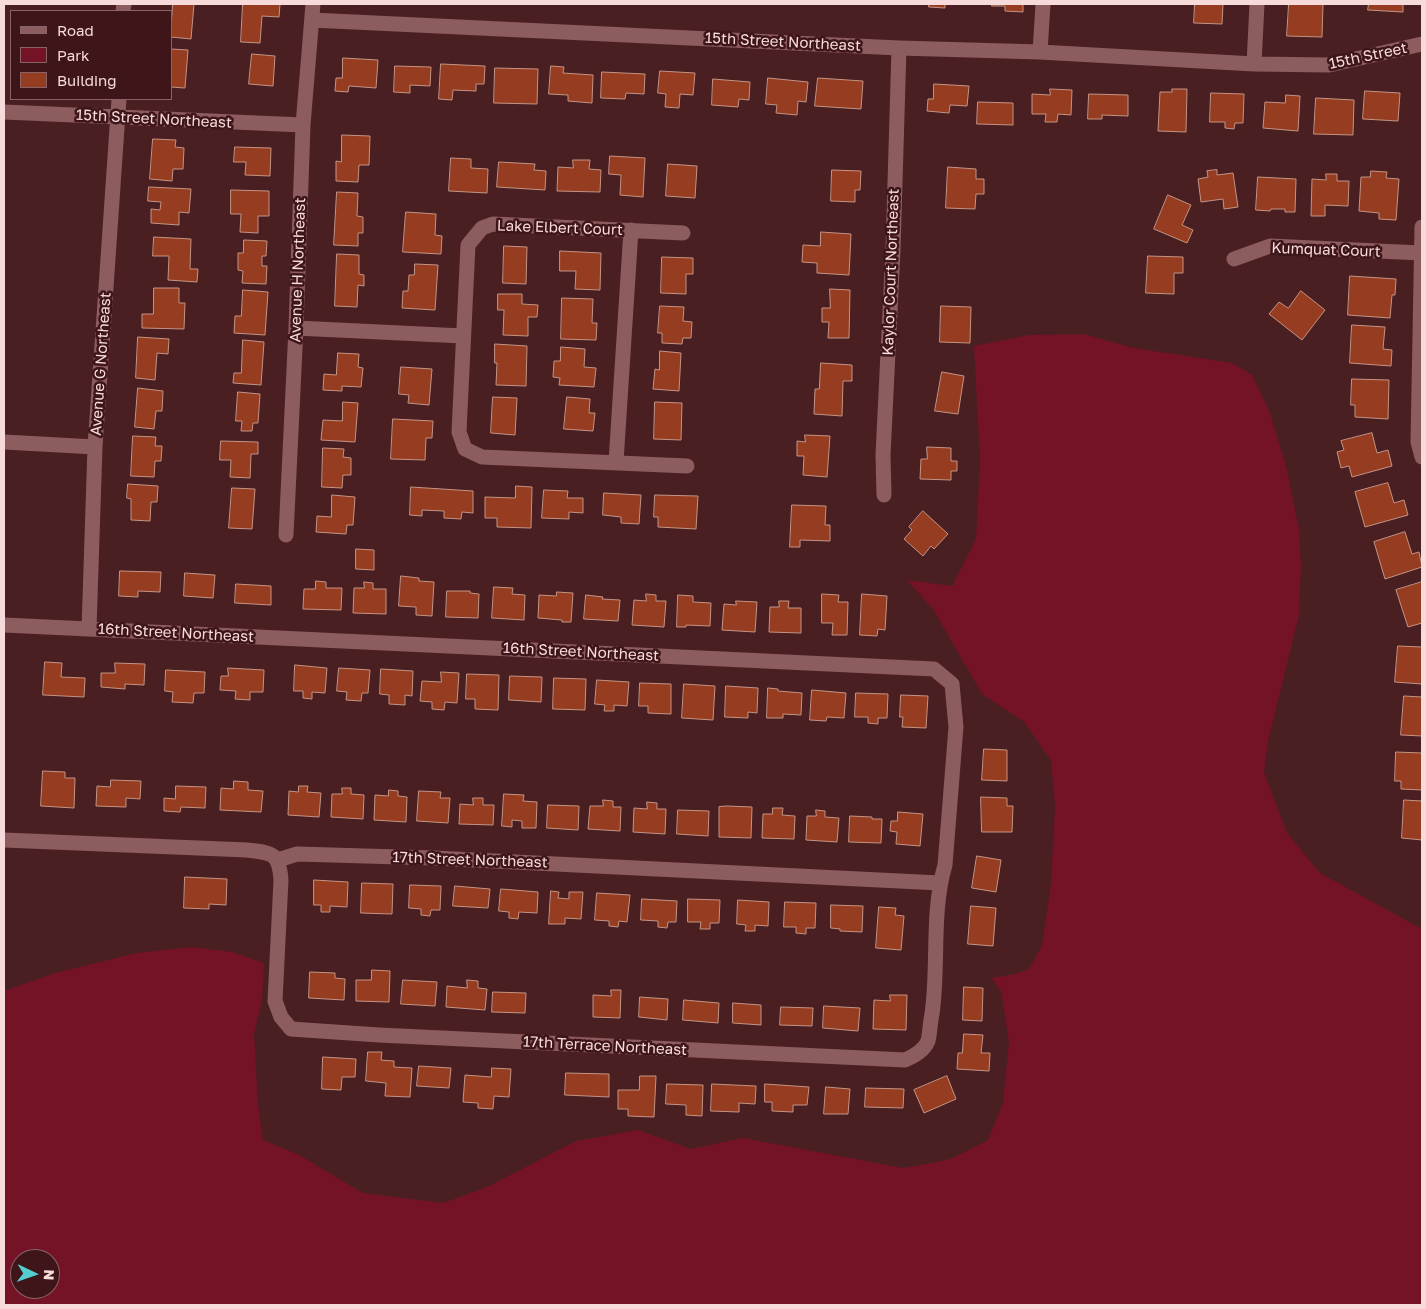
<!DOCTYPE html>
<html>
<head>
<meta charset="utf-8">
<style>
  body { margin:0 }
  #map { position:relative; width:1426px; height:1309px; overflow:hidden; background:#491f22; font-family:"Golos Text",sans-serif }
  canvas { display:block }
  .frame { position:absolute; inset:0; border:5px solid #f7dada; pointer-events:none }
  .legend { position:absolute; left:10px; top:10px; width:162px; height:90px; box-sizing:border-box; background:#3e1519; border:1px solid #886466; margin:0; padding:6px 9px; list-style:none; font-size:15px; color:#f7dada }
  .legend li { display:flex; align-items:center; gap:10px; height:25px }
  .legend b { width:25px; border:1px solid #886466 }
  .north { position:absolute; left:10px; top:1249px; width:50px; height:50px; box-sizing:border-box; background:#3e1519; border:1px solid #886466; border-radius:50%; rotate:93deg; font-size:14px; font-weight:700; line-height:20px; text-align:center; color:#f7dada }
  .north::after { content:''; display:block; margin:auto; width:18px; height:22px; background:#52cdd0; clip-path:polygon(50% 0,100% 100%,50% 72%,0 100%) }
</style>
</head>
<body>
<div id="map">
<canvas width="1426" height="1309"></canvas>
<div class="frame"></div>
<ul class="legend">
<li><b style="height:6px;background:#8d5c5e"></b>Road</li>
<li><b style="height:14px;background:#741325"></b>Park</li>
<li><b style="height:14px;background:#963c20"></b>Building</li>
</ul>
<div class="north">N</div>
</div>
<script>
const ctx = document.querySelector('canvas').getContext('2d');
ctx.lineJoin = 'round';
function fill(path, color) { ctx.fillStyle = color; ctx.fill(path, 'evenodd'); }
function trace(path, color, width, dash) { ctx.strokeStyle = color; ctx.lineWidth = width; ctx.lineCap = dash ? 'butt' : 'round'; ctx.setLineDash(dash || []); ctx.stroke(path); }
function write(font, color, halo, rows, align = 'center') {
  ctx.font = font + ' "Golos Text",sans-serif'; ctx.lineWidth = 5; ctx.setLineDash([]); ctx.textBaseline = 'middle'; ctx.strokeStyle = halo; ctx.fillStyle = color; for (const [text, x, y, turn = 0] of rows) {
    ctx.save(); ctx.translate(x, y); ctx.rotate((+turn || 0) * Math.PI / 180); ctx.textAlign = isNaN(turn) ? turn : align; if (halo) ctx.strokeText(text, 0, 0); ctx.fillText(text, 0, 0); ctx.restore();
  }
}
const green = new Path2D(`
  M1083,334L1134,348L1232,363L1252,375L1270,413L1287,470L1299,529L1301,566L1299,615L1268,741L1264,772L1287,833L1320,873L1422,929V1305H4V991L55,973L137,953L192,947L232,952L264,963L262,1000L254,1034L258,1105L263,1140L299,1155L363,1193L443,1203L487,1187L576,1141L638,1130L691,1149L743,1138L903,1168L933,1163L953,1158L988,1140L1003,1103L1009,1042L1001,991L991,978L1015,974L1029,969L1042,946L1051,883L1055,806L1051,760L1024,722L982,694L933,609L907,580L952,586L976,539L980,461L974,346L1029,335ZM20,1259H50V1289H20Z`);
const building = new Path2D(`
  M173,4H194L191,39L171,37Z
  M243,4H280L279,17L262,16L260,43L241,42Z
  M929,4H945V8L929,7Z
  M992,4H1023V12L1005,11V6H992Z
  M1195,4H1223L1222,24L1194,23Z
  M1289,4H1323L1322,37L1287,36Z
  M1369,4H1403V12L1368,10Z
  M171,49L188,50L185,88L171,87Z
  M252,54L275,56L273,86L249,84Z
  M343,58L378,60L376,88L349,86L348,92L335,91L336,78H342Z
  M441,64L485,66L484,84H476V91L453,90L452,100L439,99Z
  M395,66L431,67L430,86L410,85V93L394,92Z
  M551,66L564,67L563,73L593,75L592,103L568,101V95L549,94Z
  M495,68L538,69L537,104L494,103Z
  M660,71L695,73L693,95L680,94L679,108L665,107L666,94L658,93Z
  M602,72L645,74L644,94L626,93L625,99L601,98Z
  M768,78L808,82L806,102L798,101L797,115L776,113L777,105L766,104Z
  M818,78L863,81L861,109L815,106Z
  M713,79L750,82L749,100L739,99L738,107L712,105Z
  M934,84L969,86L967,106L950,105L949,113L927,111L928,99H933Z
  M1050,89L1072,90L1071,115L1058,114L1057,122H1045L1046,114H1032V94L1050,95Z
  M1172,89H1187L1186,132L1158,131L1160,92H1172Z
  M1365,91L1400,93L1398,121L1363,119Z
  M1211,93L1244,94L1243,123H1235L1234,129L1225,128V122H1210Z
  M1089,94L1128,95V116L1102,115V119H1088Z
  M1286,95L1300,96L1298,131L1263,128L1265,102L1285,103Z
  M1316,98L1354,100L1353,135L1314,134Z
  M978,102L1013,103V125L977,124Z
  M342,135L370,136L369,165H359L358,182L336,181V161L341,162Z
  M153,139L176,140L175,147L184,148L183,169H173L172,181L150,179Z
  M235,147L271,148L270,176L245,175L246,162H234Z
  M610,156L645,158L643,197L620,195L621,175L609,174Z
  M451,158L471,159V168L488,169L487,193L449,191Z
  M573,160H590L589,169L601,170L600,192L557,191L558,167L573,168Z
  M499,162L535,164L534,170L546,171L545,190L497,187Z
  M668,164L697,166L695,198L666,196Z
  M948,167L976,169V179H984V194H976L975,209L946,208Z
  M832,170L861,171L860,190H855V202L831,201Z
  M1217,170V175L1233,173L1238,207L1224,209L1223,199L1201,202L1198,179L1208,177L1207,171Z
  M1371,171L1387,172L1386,178L1399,179L1396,220L1379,219V213L1359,211L1361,177H1370Z
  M1326,174H1337V181H1349L1348,206L1325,205V216H1311L1312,179L1326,180Z
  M1258,177L1296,179L1295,212H1285V209H1271L1270,211L1256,210Z
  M149,187L191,189L189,213L179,212V225L151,223V209L160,210L161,202L148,201Z
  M231,190L269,191V216H258V233L240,232L241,214H231Z
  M337,192L358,193L357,216L363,217V233H358V246L334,245Z
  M1168,195L1191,205L1182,225L1193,230L1187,243L1154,229Z
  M406,212L436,214L435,235L442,236L441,254L403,252Z
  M821,232L851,234L849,275L817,273V263L802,262L803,245L820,246Z
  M154,237L191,239L190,269H198L197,282L168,280L169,256H153Z
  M244,240L267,241L266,256H262V266H267L266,284L242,283L243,271L238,270V253H243Z
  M504,246L527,247L526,284L503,283Z
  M560,251L601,253L600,290L575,289L576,271H560Z
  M337,254L359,255V274L364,275V286L358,285L357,307L335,306Z
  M1148,256L1183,257V273H1174V294L1146,293Z
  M662,257L693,258V274H686V294L661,293Z
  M415,264L438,265L435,310L402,308L403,291H408L409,275H414Z
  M1350,276L1396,279L1395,295H1392L1390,318L1348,315Z
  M154,288H179V303H185L184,329L142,328V314H153Z
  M830,289L850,290L849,338H828L829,322H822V308H830Z
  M243,290L268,292L265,335L234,333L235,316H241Z
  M1301,291L1325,310L1302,340L1269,314L1279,302L1288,308Z
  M498,294H522V304L538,305L537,317H528V336L503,335L504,310H498Z
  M562,298L593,299L592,323H597L596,340L561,339Z
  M660,306L684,307L683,321L692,322L691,338H683L682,344L662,343V333H658Z
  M941,306L971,307L970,343L940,342Z
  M1352,325L1385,327L1383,349L1392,350L1391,366L1350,363Z
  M138,337L169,339L168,354L157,353L155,380L136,378Z
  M243,340L264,342L261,385L233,383L234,373H241Z
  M495,344L527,346L526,386L496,385L497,363H495Z
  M561,347L585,349L584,367L596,368L594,387L559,385L560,378L553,377L554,361H560Z
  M660,351L681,353L679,391L653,389L655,369L659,370Z
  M338,353L359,354L358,367L363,368L361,387L342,386V391L323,390L324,374L336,375Z
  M821,363L852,365V381H843L842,416L814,414L815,389H819Z
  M401,367L432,369L429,405L408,403L409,395L399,394Z
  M942,372L964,376L958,414L935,411Z
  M1352,379L1389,380L1388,419L1355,417V405H1351Z
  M138,388L163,391L162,411H156L154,429L135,427Z
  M238,392L260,394L258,423H253L252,431H241L242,421H236Z
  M493,397L517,398L515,435L491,433Z
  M567,397L590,399L589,413H595L593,431L564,429Z
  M343,402L358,403L355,442L321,440L323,420L342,421Z
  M655,402L682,403L681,440L654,439Z
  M393,419L433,421L432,438H426L425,460L391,459Z
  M1372,433L1377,453L1388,450L1392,466L1352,477L1349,466L1341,468L1337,452L1344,450L1341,441Z
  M805,435L830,436L827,477L803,475L804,456H797V441L805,442Z
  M133,436L156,437L155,446H162L161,461H155L154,477L131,476Z
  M221,441L258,442V454H251L250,478L230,477L231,460H220Z
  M927,447L951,448V461H957V471H951V480L920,479L921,459H927Z
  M323,448L344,449L343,457L351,458V475H343L342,488L322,487Z
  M1388,483L1394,503L1404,500L1408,515L1365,527L1355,492Z
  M128,484L158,486L157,502H151L150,521L131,520V499L127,498Z
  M516,486L532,487L531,528L497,527V518H485V497L515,498Z
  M411,487L473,491V513L462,512L461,519L444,518V511L422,510V516L410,515Z
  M232,488L255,489L252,529L229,528Z
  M544,490L568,491L567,498H583V513L569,512V519L542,518Z
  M604,493L641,495L639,524L621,523V517L603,515Z
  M332,495L355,497L353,525H347L346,534L316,532L317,516L331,517Z
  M655,495L698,496L696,529L658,527V517H654Z
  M792,505L826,506L825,525H830V541L800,540V547H790Z
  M923,511L948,534L934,549L931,546L923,556L904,539L912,530L909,527Z
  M1405,532L1412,554L1419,552L1422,567L1385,579L1374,542Z
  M356,549L374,550V570L356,569Z
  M120,571L161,572L160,592L138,591V597L119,596Z
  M185,573L215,575L213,598L184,596Z
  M401,576L419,578V581L434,582L432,616L416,615V607L399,606Z
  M316,581L326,582V588H342L341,610L303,609L304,589H315Z
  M364,582L373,583V589H386V614L353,613L354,588H364Z
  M1422,582V623L1408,627L1396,590Z
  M236,584L271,586V605L235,603Z
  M494,587L513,588L512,594L525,595L524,620L492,618Z
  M447,591H470V593L479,594L478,618L446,617Z
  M557,592L573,593L571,622H562V620L538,618L539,595L556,596Z
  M646,594L656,595V601H666L664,627L632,625L634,600L646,601Z
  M822,594L839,595L838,602H848L847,635H832L833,623H822Z
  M862,594L887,596L885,630L878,629L877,636L860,635Z
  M586,595L603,597L602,599L620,600L618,621L584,619Z
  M678,595L693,596V602L711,603L710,626L686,625V627H677Z
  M736,601L757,602L755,632L722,630L724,604L736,605Z
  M779,601H789L788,608H801V633L769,632L770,607H779Z
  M1398,646L1422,647V684L1395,682Z
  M45,662L62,663L61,677L85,678L84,697L43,695Z
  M115,663L145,664L144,685L125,684V689L101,687V673H115Z
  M295,665L327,668L325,693L312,692V699L303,698V691H294Z
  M228,668L264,670L263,692H250V700L235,699L236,691L220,690L221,676H228Z
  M339,668L370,670L368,693H362L361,701L346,700L347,692L337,691Z
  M381,669L413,671L412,696L405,695V705L389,704V695L380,694Z
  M166,670L205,672L204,693H194L193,703L172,702L173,692L165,691Z
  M441,672L459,673L457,703L445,702L444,710L432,709V702L420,701L422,681L441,682Z
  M467,674L499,675L498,710L475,709V699H466Z
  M510,676L542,677L541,702L509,700Z
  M554,678L586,679L585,710L553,709Z
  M597,680L629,682L627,706L614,705V711H604L605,705L595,704Z
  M640,683L671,684V714L648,713V706H639Z
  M684,684L715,686L713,720L682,718Z
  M726,686L758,688L757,713L748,712V718L725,717Z
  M768,688L778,689V691L802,693L801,715L783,714V718H767Z
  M812,690L846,693L844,718L827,717L826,721L810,720Z
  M856,693L888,694L887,718H878V724L868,723V717H855Z
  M901,695L928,696L926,728L902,727L903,717H900Z
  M1404,696L1422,697V736L1401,735Z
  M984,749L1007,750V781L982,780Z
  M1396,752L1422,753V790L1401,789V781H1395Z
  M43,771L65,772V778H75L74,808L41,806Z
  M111,780L141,781L140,799L126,798V807L96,806L97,786L110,787Z
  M234,781L248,782V790L263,791L261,812L220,810L221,788L233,789Z
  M176,786L206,787L205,808L181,807L180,812L164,811V798L175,799Z
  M299,786H308L307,792L321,793L319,817L288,815L289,791L298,792Z
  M342,788H351V794L364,795L363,819L331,817L332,794H342Z
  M389,790L398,791V796L407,797L406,822L374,820L375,795L388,796Z
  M419,791L441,792L440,798H450L448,823L417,821Z
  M504,794L524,795L523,801L537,802L536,828H522V821L512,820V827L502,826Z
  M981,797L1007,798V806H1013L1012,832H982Z
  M473,798H483V805H494L493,825L459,824L460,804L473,805Z
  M603,800L613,801V807H621L620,831L588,829L590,806H603Z
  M1404,800L1422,801V840L1402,838Z
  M647,802L657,803V809H666L665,834L633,832L634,808L647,809Z
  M548,805L579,806L578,830L547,828Z
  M727,806L752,807L751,838L719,837V807Z
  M773,808H783L782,815L795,816L794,839L762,838L763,814H772Z
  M678,810L709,811L708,836L677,834Z
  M816,810L825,811V817L839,818L837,842L806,840L807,816H816Z
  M898,812L923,814L920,846L896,844L897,832L890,831L891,821H897Z
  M850,816L872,817V819H882L881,843L849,842Z
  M977,856L1001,860L996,892L972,888Z
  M185,877L227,879L226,905L209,904V909L184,908Z
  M314,880L348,882L347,907L330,906V912H321V905H314Z
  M362,883L393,884L392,914L361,913Z
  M410,885L441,886L440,910H431L430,916L421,915V909L409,908Z
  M455,886L490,889L488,908L453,906Z
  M501,889L538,892L537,913L519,912L518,919L509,918V912L499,911Z
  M551,891L559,892L558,898L569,899V892H583L581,919L565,918V924H549Z
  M597,893L630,895L627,922L619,921L618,927L609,926V921L595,920Z
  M642,899L677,901L676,922H668L667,928L658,927V921L641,920Z
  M688,899L720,900L719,923H710V929H700L701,922H688Z
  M738,900L769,902L768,926L755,925V931H745L746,925L737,924Z
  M785,902L816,903L815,928H806V934L796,933V927H784Z
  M831,905L863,906L862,932L840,931V929L831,928Z
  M971,906L996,908L993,946L968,944Z
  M879,907L896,908L895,915L904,916L901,950L876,948Z
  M372,970L390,971L389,1002L356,1001V980H371Z
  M310,972L335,973V978L345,979L344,1000L309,998Z
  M403,980L437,982L435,1006L401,1004Z
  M467,980L478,981V988L487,989L485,1010L446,1007L447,986L467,988Z
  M964,987L983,988L982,1021L963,1020Z
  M611,990H621L620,1018L593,1017V995L611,996Z
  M493,992L526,993L525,1013L492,1012Z
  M890,995H907L906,1030L873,1029L874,1000L890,1001Z
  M640,997L668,999L667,1020L639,1017Z
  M684,1000L719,1003L718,1023L683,1020Z
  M733,1003L761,1005V1025L733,1023Z
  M824,1006L860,1008L858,1031L823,1028Z
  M781,1007L813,1008L812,1026L780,1025Z
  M964,1034L983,1035L981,1053H990L989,1071L957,1069L958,1053H962Z
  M368,1052H382L381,1060L394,1061V1067L412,1068L410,1097L385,1096L386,1083L366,1081Z
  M323,1057L356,1059L355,1077H342L341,1090L322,1089Z
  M419,1066L451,1068L449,1088L417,1086Z
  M492,1068L511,1069L509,1097L494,1096L493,1109L478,1108V1103L463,1102L465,1075L491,1077Z
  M566,1073L609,1074V1097L565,1095Z
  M640,1076H656L654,1117L628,1116V1109H618V1090H639Z
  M947,1076L956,1099L924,1113L914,1090Z
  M667,1084L703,1085L702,1116L686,1115V1105L666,1104Z
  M712,1084L756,1086L755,1104L739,1103V1112L711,1111Z
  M765,1084L809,1087L807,1105H793V1112L772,1111V1102H765Z
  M826,1087L850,1089L848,1114H824Z
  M866,1088L904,1089L903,1108L865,1107Z`);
const minor = new Path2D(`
  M123,11L124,4
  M312,20L899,48L1040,52L1254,64L1329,65L1422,44
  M1040,52L1043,4
  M1254,64L1257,4
  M4,112L303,125
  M1422,227L1418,442L1422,457
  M683,233L493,224L482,228L468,245L459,432L465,449L482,457L687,466
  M1234,259L1270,246L1421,253
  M296,328L463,336
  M4,442L95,447
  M616,462L631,230
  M884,495L883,455L893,250L899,48
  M286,535L296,328L303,125L313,4
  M4,625L934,669L952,684L956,727L945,865C931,913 939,965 932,1014C930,1023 930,1033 928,1041C924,1051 914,1056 905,1060L379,1035L291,1029L281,1017L275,1001L281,880C279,852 272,853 247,850L4,840
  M89,629L95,447L119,99
  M278,860L297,854L434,858L940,883`);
const streetNames = [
  ["15th Street Northeast",783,42,3],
  ["15th Street",1368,56,-12],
  ["15th Street Northeast",154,119,3],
  ["Lake Elbert Court",560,228,2],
  ["Kumquat Court",1326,250,2],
  ["Avenue H Northeast",298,270,-88],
  ["Kaylor Court Northeast",891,272,-88],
  ["Avenue G Northeast",101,364,-86],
  ["16th Street Northeast",176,633,3],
  ["16th Street Northeast",581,652,3],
  ["17th Street Northeast",470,860,2],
  ["17th Terrace Northeast",605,1046,3]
];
fill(green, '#741325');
fill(building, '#963c20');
trace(building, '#c59485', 1);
trace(minor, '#8d5c5e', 15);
write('15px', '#f7dada', '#3e1519', streetNames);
</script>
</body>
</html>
